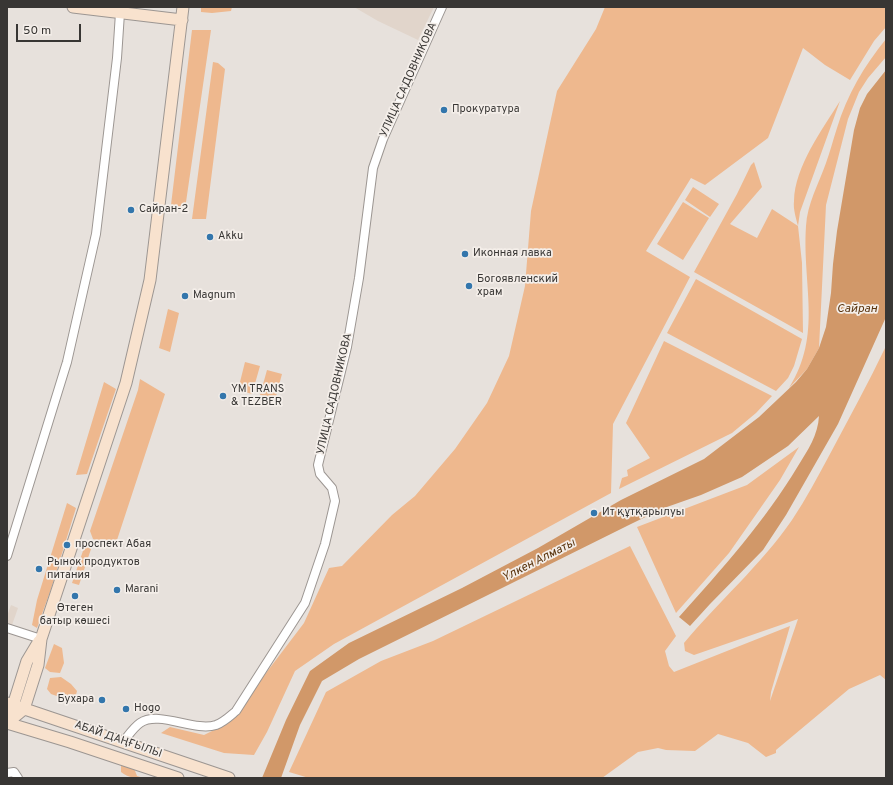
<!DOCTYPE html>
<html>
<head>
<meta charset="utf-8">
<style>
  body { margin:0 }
  #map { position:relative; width:893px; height:785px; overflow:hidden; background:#e7e1dc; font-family:Overpass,sans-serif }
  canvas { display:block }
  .frame { position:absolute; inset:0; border:8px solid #383634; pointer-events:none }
  .scale { position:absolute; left:16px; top:24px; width:65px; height:18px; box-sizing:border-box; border:2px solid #383634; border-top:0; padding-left:5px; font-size:12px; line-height:14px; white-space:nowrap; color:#383634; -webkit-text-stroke:3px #f4eee9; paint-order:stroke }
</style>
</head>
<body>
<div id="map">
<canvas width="893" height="785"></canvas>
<div class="frame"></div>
<div class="scale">50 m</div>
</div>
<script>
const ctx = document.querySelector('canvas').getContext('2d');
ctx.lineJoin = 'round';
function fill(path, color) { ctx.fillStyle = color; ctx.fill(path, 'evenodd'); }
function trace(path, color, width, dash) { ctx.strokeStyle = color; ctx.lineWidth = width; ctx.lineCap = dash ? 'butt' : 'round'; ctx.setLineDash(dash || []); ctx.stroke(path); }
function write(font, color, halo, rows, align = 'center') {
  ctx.font = font + ' Overpass,sans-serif'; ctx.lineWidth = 3.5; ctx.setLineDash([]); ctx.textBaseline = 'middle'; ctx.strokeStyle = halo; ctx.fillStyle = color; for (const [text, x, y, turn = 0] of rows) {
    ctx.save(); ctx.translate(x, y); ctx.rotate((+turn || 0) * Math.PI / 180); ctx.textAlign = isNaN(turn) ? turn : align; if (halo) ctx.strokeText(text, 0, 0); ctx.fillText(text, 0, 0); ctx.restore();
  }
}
const built = new Path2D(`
  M354,7H434L418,40L378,21Z
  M11,605L18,608L12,625L7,623V616Z`);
const green = new Path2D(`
  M201,7H232L231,11L212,13L201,12Z
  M605,7H886V27L874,41L850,80L825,65L803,48L768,138L705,185L691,178L646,251L690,277L613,424L611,493L334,644L295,671L267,732L254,755L224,753L161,733L170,727L204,735L228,723L304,623L329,568L342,566L392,515L415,496L455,449L487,403L509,356L525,286L531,211L557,91L596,29Z
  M192,30H211L185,209L171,205Z
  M886,39V57L868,78L859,92L848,119L826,205L819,348L807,369L789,388C823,334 802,285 806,226C807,204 819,183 826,163C830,152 833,140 837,128C847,95 864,66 886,39Z
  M213,62L218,63L225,69L206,219H192Z
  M840,101L800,212L798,226L802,263L803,333L694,272L737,194L751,165L754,162L762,187L730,224L757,238L772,209L798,226C796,218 793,209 794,201C795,166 822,130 840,101Z
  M693,187L719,204L710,217L685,200Z
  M683,202L709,218L683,260L657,244Z
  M696,279L802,339L794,366L788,378L776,391L667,333Z
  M168,309L179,313L170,352L159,348Z
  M664,341L772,396L756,413L732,433L619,489L622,478L628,476L627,470L650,458L626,423Z
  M886,346V680L880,675L849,689L776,750V753L766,757L748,743L718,734L695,751L666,750L658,748L638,752L602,778H309L289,772L326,692L381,661L433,641L630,546L676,636L665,651L669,666L674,672L790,626L771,692L770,701L798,619L694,655L685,651L684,643C719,601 761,565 792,520C806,499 818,476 830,454C849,418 869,382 886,346Z
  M245,362L260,366L252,394L238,390Z
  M267,370L282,374L275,400L260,395Z
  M140,379L165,394L117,540L101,541L93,539L90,531L138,390Z
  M104,382L116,389L87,474L76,475Z
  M799,447L780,480L729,553L676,613L637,527L747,485Z
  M67,503L76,508L51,589L37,628L32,625L37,600Z
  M85,545L89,546L91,549L79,585L72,583Z
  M54,644L62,648L64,663L60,673L50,672L45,668Z
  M61,677L71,684L77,691L74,702L51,694L47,689L50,678Z
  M121,765L134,768L137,776L144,778C134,778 129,778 121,772Z`);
const water = new Path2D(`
  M886,70V317L838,424L786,515L763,550L710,604L690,626L679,617C722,569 765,521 798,466C808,450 818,435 819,416L788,446L742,477L701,495L664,508L633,523L359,659L322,681L300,725L281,778H262L286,720L310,671L349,643L462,588L538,548L621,500L704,459L759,417L796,382L807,369L819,348L826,327L831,293L833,264L837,231L854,130L860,108L867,94Z`);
const street = new Path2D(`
  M7,556L67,362L96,234L117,58L120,13
  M7,628L41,639
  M123,742C128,736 133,728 140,723C159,710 194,732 216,725C224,722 230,716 236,711L305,603L325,544L335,501L332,488L320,474L318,465L347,347L359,278L373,168L383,139L442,7
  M7,773L14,772L18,778`);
const secondary = new Path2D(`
  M73,7L182,20
  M7,703L229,778
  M11,712L27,661L39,641
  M7,723L24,709L38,665L41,639L126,383L150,280L183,7
  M7,723L70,742L178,778`);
const markers = [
  [444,110,4,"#3376ac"],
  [131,210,4,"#3376ac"],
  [210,237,4,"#3376ac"],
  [465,254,4,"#3376ac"],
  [469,286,4,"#3376ac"],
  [185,296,4,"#3376ac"],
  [223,396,4,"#3376ac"],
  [594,513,4,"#3376ac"],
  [67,545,4,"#3376ac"],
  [39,569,4,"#3376ac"],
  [117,590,4,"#3376ac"],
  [75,596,4,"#3376ac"],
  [102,700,4,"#3376ac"],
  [126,709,4,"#3376ac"]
];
const streetNames = [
  ["УЛИЦА САДОВНИКОВА",409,80,-66],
  ["УЛИЦА САДОВНИКОВА",335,394,-77],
  ["АБАЙ ДАҢҒЫЛЫ",118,740,19]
];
const poiNames = [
  ["Прокуратура",452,110],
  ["Сайран-2",139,210],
  ["Akku",218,237],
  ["Иконная лавка",473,254],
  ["Богоявленский",477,280],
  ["храм",477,293],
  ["Magnum",193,296],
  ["YM TRANS",231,390],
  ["& TEZBER",231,403],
  ["Ит құтқарылуы",602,513],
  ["проспект Абая",75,545],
  ["Рынок продуктов",47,563],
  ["питания",47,576],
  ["Marani",125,590],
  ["Өтеген",75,609,"center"],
  ["батыр көшесі",75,622,"center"],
  ["Бухара",94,700,"right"],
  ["Hogo",134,709]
];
const waterNames = [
  ["Сайран",857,310],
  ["Үлкен Алматы",539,561,-27]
];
fill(built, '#e1d5cb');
fill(green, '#eeb88e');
fill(water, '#d19869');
trace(street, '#9c9692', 10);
trace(secondary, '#9c9692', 13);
trace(street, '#fff', 8);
trace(secondary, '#f8e2ce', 11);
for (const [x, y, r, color] of markers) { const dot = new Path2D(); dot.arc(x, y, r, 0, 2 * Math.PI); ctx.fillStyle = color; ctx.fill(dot); trace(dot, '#f4eee9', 1.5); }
write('11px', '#383634', '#f4eee9', streetNames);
write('11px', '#383634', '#f4eee9', poiNames, 'left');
write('italic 12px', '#58320c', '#f4eee9', waterNames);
</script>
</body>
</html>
